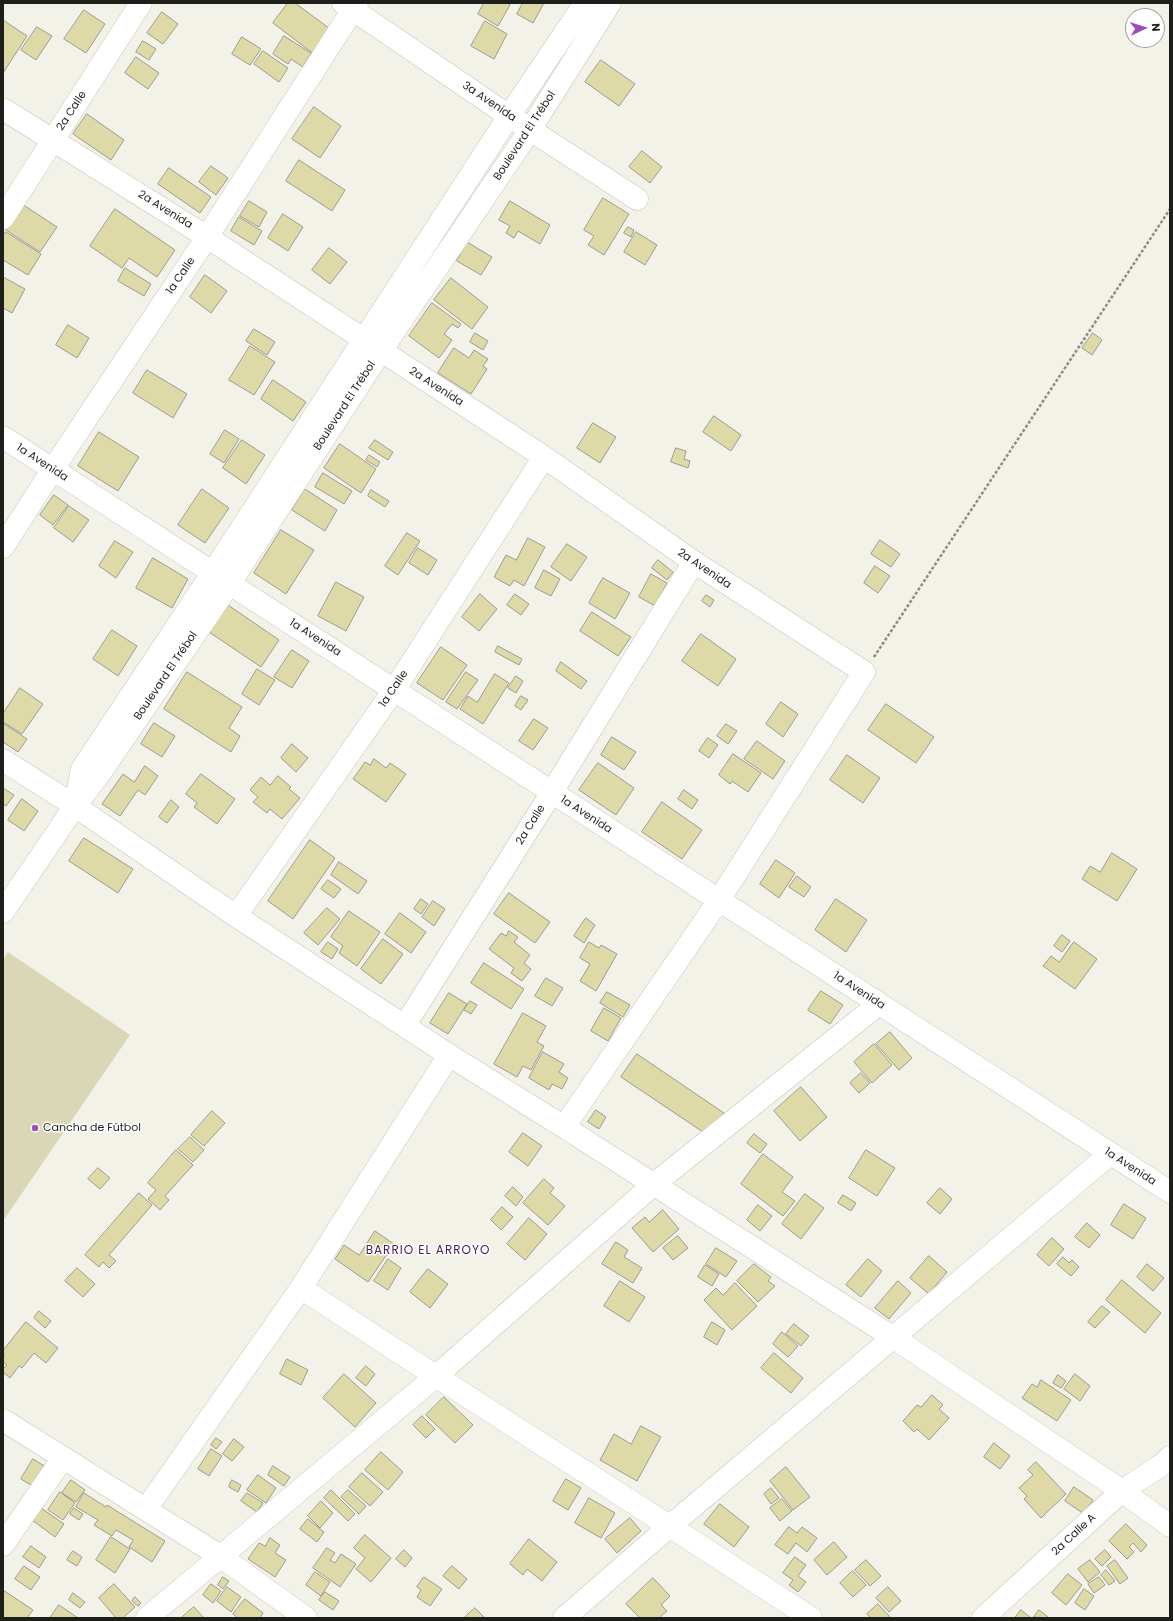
<!DOCTYPE html>
<html>
<head>
<meta charset="utf-8">
<style>
  body { margin:0 }
  #map { position:relative; width:1173px; height:1621px; overflow:hidden; background:#f3f2e8; font-family:Poppins,sans-serif }
  canvas { display:block }
  .frame { position:absolute; inset:0; border:4px solid #1e1e1b; pointer-events:none }
  .north { position:absolute; left:1125px; top:8px; width:40px; height:40px; box-sizing:border-box; background:#fff; border:1px solid #a5a5a4; border-radius:50%; rotate:86deg; font-size:11px; font-weight:700; line-height:16px; text-align:center; color:#1e1e1b }
  .north::after { content:''; display:block; margin:auto; width:14px; height:18px; background:#9c4ebf; clip-path:polygon(50% 0,100% 100%,50% 72%,0 100%) }
</style>
</head>
<body>
<div id="map">
<canvas width="1173" height="1621"></canvas>
<div class="frame"></div>
<div class="north">N</div>
</div>
<script>
const ctx = document.querySelector('canvas').getContext('2d');
ctx.lineJoin = 'round';
function fill(path, color) { ctx.fillStyle = color; ctx.fill(path, 'evenodd'); }
function trace(path, color, width, dash) { ctx.strokeStyle = color; ctx.lineWidth = width; ctx.lineCap = dash ? 'butt' : 'round'; ctx.setLineDash(dash || []); ctx.stroke(path); }
function write(font, color, halo, rows, align = 'center') {
  ctx.font = font + ' Poppins,sans-serif'; ctx.lineWidth = 3; ctx.setLineDash([]); ctx.textBaseline = 'middle'; ctx.strokeStyle = halo; ctx.fillStyle = color; for (const [text, x, y, turn = 0] of rows) {
    ctx.save(); ctx.translate(x, y); ctx.rotate((+turn || 0) * Math.PI / 180); ctx.textAlign = isNaN(turn) ? turn : align; if (halo) ctx.strokeText(text, 0, 0); ctx.fillText(text, 0, 0); ctx.restore();
  }
}
const green = new Path2D(`
  M8,952L130,1035L3,1221V960Z`);
const building = new Path2D(`
  M288,3H295L333,31L315,55L273,23Z
  M484,3H507L510,5L498,26L478,14Z
  M523,3H544L533,23L517,14Z
  M84,10L105,24L86,53L64,39Z
  M162,12L178,24L163,44L147,33Z
  M3,20L27,36L3,73Z
  M485,21L507,34L494,59L471,46Z
  M37,27L52,36L36,60L21,50Z
  M284,36L311,53L303,67L291,59L288,64L273,54Z
  M242,37L261,49L250,65L232,54Z
  M143,41L156,49L149,60L136,52Z
  M263,51L288,68L279,82L254,64Z
  M136,57L159,73L148,89L125,73Z
  M601,60L635,84L619,106L585,82Z
  M314,107L341,126L320,158L292,139Z
  M87,114L124,140L111,160L73,134Z
  M642,151L662,167L650,183L629,167Z
  M299,160L345,190L332,211L286,181Z
  M211,166L228,178L216,195L199,182Z
  M169,168L211,197L200,213L158,184Z
  M603,198L629,214L604,255L588,245L594,236L584,230Z
  M249,201L267,212L259,227L240,216Z
  M510,201L550,225L540,244L518,231L514,238L506,233L510,226L499,220Z
  M22,204L57,227L40,252L6,230Z
  M115,209L175,250L157,277L129,258L122,268L90,246Z
  M283,214L303,227L288,251L268,238Z
  M239,217L262,231L254,245L231,231Z
  M628,227L634,230L631,237L624,233Z
  M6,232L41,254L28,275L3,260V236Z
  M636,232L657,245L645,265L624,252Z
  M467,242L492,257L481,275L457,261Z
  M329,248L347,262L330,284L312,270Z
  M125,268L151,284L144,296L118,281Z
  M205,275L227,291L211,313L190,297Z
  M3,277L25,289L12,313L3,308Z
  M451,278L488,307L472,329L434,300Z
  M432,303L461,324L458,328L452,324L444,334L452,340L439,358L409,336Z
  M68,325L89,338L77,358L56,345Z
  M254,329L275,342L267,355L246,341Z
  M475,333L488,341L483,350L470,342Z
  M1093,333L1102,340L1092,355L1082,348Z
  M250,346L275,362L254,395L229,380Z
  M454,348L469,358L474,350L488,359L483,366L487,369L471,394L438,373Z
  M147,370L187,394L173,418L133,393Z
  M273,380L306,402L293,421L261,399Z
  M714,416L741,435L731,451L703,432Z
  M593,423L616,437L600,463L577,448Z
  M225,430L239,439L224,463L210,454Z
  M99,432L139,457L118,491L78,466Z
  M242,440L265,455L246,484L223,468Z
  M375,440L393,452L388,460L369,448Z
  M340,444L376,469L361,493L324,468Z
  M676,448L686,451L684,459L690,461L688,468L671,462Z
  M369,455L380,462L377,467L366,460Z
  M323,473L352,491L344,504L315,487Z
  M202,489L229,508L205,543L178,525Z
  M305,489L337,510L325,531L292,510Z
  M371,490L389,501L385,507L368,496Z
  M54,495L68,505L53,525L40,515Z
  M69,506L89,520L73,542L54,528Z
  M281,530L314,550L286,594L254,573Z
  M407,533L420,541L398,575L385,566Z
  M528,538L545,547L524,586L514,580L510,586L494,577L506,555L516,560Z
  M880,540L900,554L891,567L871,554Z
  M115,541L133,552L116,578L99,566Z
  M567,544L587,557L571,581L551,567Z
  M418,548L437,560L428,575L409,563Z
  M153,558L188,579L172,608L136,588Z
  M658,560L673,572L667,580L652,568Z
  M875,566L890,576L878,593L864,583Z
  M544,570L560,579L551,596L535,588Z
  M651,574L667,583L655,606L639,597Z
  M603,578L630,593L615,619L589,603Z
  M336,582L364,597L346,631L318,616Z
  M480,594L497,609L479,631L462,617Z
  M515,594L529,604L521,615L507,605Z
  M706,595L714,600L710,607L702,601Z
  M228,605L279,640L261,667L209,632Z
  M592,612L631,637L618,656L580,631Z
  M112,630L137,646L118,676L93,659Z
  M701,634L736,659L718,686L682,661Z
  M498,646L522,659L519,665L495,652Z
  M441,647L467,665L443,700L417,683Z
  M292,650L309,661L292,688L274,677Z
  M561,662L587,681L581,689L556,671Z
  M257,669L275,680L259,705L242,694Z
  M187,672L242,707L229,728L240,736L231,752L164,709Z
  M466,672L478,680L457,709L446,702Z
  M495,674L509,683L483,724L460,709L468,696L477,702Z
  M516,676L523,681L516,693L508,688Z
  M20,688L43,704L22,734L3,722V714Z
  M521,696L528,700L521,710L515,706Z
  M781,702L798,714L783,737L766,724Z
  M886,704L934,737L916,763L868,730Z
  M534,719L548,728L533,750L519,741Z
  M3,723L27,739L18,752L3,742Z
  M154,723L175,736L162,757L141,744Z
  M726,724L737,731L728,744L717,736Z
  M612,737L636,752L624,770L601,755Z
  M708,738L718,745L709,758L699,751Z
  M757,741L785,761L773,779L744,759Z
  M292,744L308,758L296,772L281,758Z
  M733,754L761,773L748,792L732,781L730,784L719,775Z
  M847,755L880,778L863,803L830,780Z
  M374,759L386,768L390,763L406,774L386,802L353,779L365,762L370,765Z
  M598,763L634,788L616,815L579,790Z
  M145,766L158,776L145,795L138,790L120,816L102,804L123,774L134,782Z
  M201,774L235,799L217,824L194,807L197,803L186,794Z
  M278,776L291,787L289,789L300,798L282,819L270,809L267,813L253,802L258,797L250,790L261,777L270,785Z
  M3,788L14,795L6,806L3,804Z
  M684,790L698,800L692,809L678,799Z
  M22,799L38,811L24,831L8,820Z
  M171,800L179,807L167,823L159,817Z
  M662,802L702,830L682,859L642,832Z
  M84,838L133,869L118,893L69,861Z
  M310,840L335,858L293,919L268,901Z
  M1112,853L1137,869L1117,901L1082,879L1090,866L1100,872Z
  M776,860L795,873L779,898L760,884Z
  M339,862L367,881L358,894L331,875Z
  M797,876L811,887L804,897L789,887Z
  M328,880L341,889L334,898L321,889Z
  M509,893L550,922L535,943L494,914Z
  M421,899L428,904L421,914L414,909Z
  M836,899L867,920L846,952L815,930Z
  M433,901L445,909L434,926L422,917Z
  M327,908L340,919L318,945L304,933Z
  M349,911L380,932L357,966L339,953L343,946L331,937Z
  M400,913L426,932L411,953L385,934Z
  M586,918L595,925L584,943L574,936Z
  M509,931L518,937L514,942L530,955L524,963L531,969L522,981L511,973L514,968L489,949L501,933L506,936Z
  M1062,935L1070,941L1062,952L1054,946Z
  M383,939L403,954L381,984L361,969Z
  M328,942L338,949L332,959L321,952Z
  M589,942L599,948L601,945L617,954L596,991L580,981L590,964L580,958Z
  M1074,942L1097,959L1075,989L1043,966L1051,956L1059,962Z
  M484,963L524,989L511,1009L471,983Z
  M546,978L563,988L552,1006L535,996Z
  M821,991L843,1005L830,1024L808,1010Z
  M607,992L630,1005L623,1017L600,1003Z
  M449,993L467,1004L448,1034L430,1023Z
  M470,1001L477,1005L471,1014L464,1010Z
  M604,1008L621,1018L608,1041L591,1031Z
  M523,1013L546,1026L537,1042L544,1046L531,1070L523,1066L517,1077L494,1064Z
  M890,1032L912,1058L899,1070L876,1044Z
  M874,1044L892,1065L872,1083L854,1062Z
  M543,1052L564,1064L559,1072L568,1078L562,1089L552,1084L549,1090L529,1078Z
  M637,1054L724,1113L709,1136L621,1077Z
  M861,1073L870,1083L859,1093L850,1083Z
  M801,1087L827,1117L800,1141L774,1111Z
  M596,1110L606,1117L599,1129L588,1122Z
  M212,1111L225,1123L204,1146L191,1135Z
  M523,1133L542,1146L528,1166L509,1152Z
  M754,1134L767,1144L760,1153L747,1143Z
  M190,1137L204,1150L193,1162L178,1149Z
  M176,1150L193,1165L165,1196L169,1200L160,1210L148,1199L156,1190L148,1183Z
  M866,1150L895,1168L877,1196L849,1178Z
  M763,1154L793,1177L782,1192L795,1201L783,1216L741,1184Z
  M98,1168L110,1178L100,1189L88,1179Z
  M544,1179L554,1188L550,1193L565,1206L548,1225L523,1203Z
  M513,1187L523,1197L516,1206L505,1196Z
  M940,1188L952,1199L940,1214L927,1203Z
  M139,1193L152,1205L109,1255L116,1261L109,1268L103,1262L99,1267L85,1255Z
  M805,1194L824,1208L801,1239L782,1224Z
  M843,1195L856,1203L851,1211L838,1203Z
  M1124,1204L1146,1218L1133,1239L1111,1225Z
  M758,1205L772,1216L760,1231L747,1220Z
  M502,1207L513,1217L501,1230L491,1220Z
  M663,1210L679,1229L653,1252L632,1228L645,1217L649,1222Z
  M529,1218L547,1234L525,1260L507,1244Z
  M1087,1223L1100,1235L1089,1248L1075,1237Z
  M375,1231L394,1244L368,1282L335,1259L344,1245L359,1255Z
  M678,1236L688,1248L673,1260L663,1248Z
  M1052,1238L1064,1249L1049,1266L1037,1255Z
  M616,1242L628,1250L624,1257L642,1268L633,1283L602,1264Z
  M716,1248L737,1261L726,1277L706,1264Z
  M929,1256L947,1272L929,1294L910,1278Z
  M1063,1257L1069,1263L1072,1260L1079,1267L1071,1276L1057,1264Z
  M388,1259L401,1268L388,1290L374,1281Z
  M868,1259L882,1271L861,1297L846,1285Z
  M754,1264L771,1277L768,1281L775,1286L758,1302L737,1281Z
  M1147,1264L1164,1278L1153,1291L1137,1277Z
  M705,1265L719,1274L712,1286L698,1277Z
  M77,1268L95,1284L83,1297L65,1281Z
  M428,1269L448,1284L430,1308L410,1292Z
  M1122,1280L1161,1313L1145,1333L1106,1300Z
  M620,1281L645,1297L629,1322L604,1306Z
  M898,1281L911,1293L889,1319L875,1308Z
  M735,1283L757,1306L732,1330L704,1300L716,1288L723,1295Z
  M1102,1306L1110,1312L1095,1328L1088,1322Z
  M39,1311L51,1321L45,1328L34,1318Z
  M26,1322L58,1348L46,1363L34,1353L22,1368L19,1366L10,1378L3,1372V1369L7,1365L3,1362L4,1354L3,1351Z
  M712,1322L725,1330L717,1345L704,1337Z
  M794,1324L809,1336L801,1346L786,1334Z
  M782,1332L798,1346L788,1357L773,1344Z
  M774,1353L803,1378L791,1393L761,1368Z
  M287,1359L308,1370L301,1385L280,1374Z
  M366,1366L375,1374L366,1386L356,1378Z
  M344,1374L376,1403L355,1427L323,1398Z
  M1075,1374L1090,1386L1080,1401L1064,1389Z
  M1058,1375L1066,1381L1061,1388L1053,1383Z
  M1041,1380L1071,1400L1057,1421L1022,1398L1032,1384L1037,1387Z
  M932,1395L943,1405L939,1409L949,1418L929,1440L917,1429L914,1432L903,1421L917,1405L921,1407Z
  M444,1397L473,1425L455,1443L426,1415Z
  M422,1416L435,1429L426,1438L413,1425Z
  M641,1426L661,1437L637,1481L600,1460L614,1434L631,1444Z
  M216,1438L222,1442L216,1449L211,1445Z
  M234,1439L244,1447L232,1461L223,1454Z
  M994,1443L1010,1456L1000,1469L984,1457Z
  M211,1449L222,1456L209,1476L198,1469Z
  M381,1452L403,1472L388,1490L365,1470Z
  M33,1459L46,1467L34,1487L21,1479Z
  M1036,1462L1066,1494L1041,1518L1024,1499L1027,1496L1019,1488L1033,1475L1028,1470Z
  M273,1466L290,1477L284,1486L268,1475Z
  M786,1467L810,1497L793,1510L770,1481Z
  M362,1473L383,1492L370,1506L349,1487Z
  M258,1475L276,1488L266,1503L247,1490Z
  M566,1479L581,1488L568,1510L553,1501Z
  M71,1480L85,1490L76,1502L62,1493Z
  M232,1480L241,1485L238,1492L229,1487Z
  M1074,1487L1093,1500L1084,1514L1065,1501Z
  M771,1488L779,1498L771,1504L764,1494Z
  M331,1490L355,1514L348,1521L324,1498Z
  M348,1490L366,1506L359,1514L341,1497Z
  M60,1492L75,1503L63,1520L48,1510Z
  M84,1493L106,1507L107,1505L165,1541L152,1562L129,1547L133,1540L116,1530L112,1536L94,1525L98,1520L76,1507Z
  M247,1493L263,1503L257,1512L241,1501Z
  M589,1498L615,1513L601,1538L575,1523Z
  M782,1499L792,1511L780,1521L770,1508Z
  M321,1501L333,1513L320,1528L308,1516Z
  M720,1504L749,1527L734,1547L704,1524Z
  M41,1508L64,1524L55,1537L32,1520Z
  M74,1508L83,1514L79,1520L70,1514Z
  M630,1518L641,1531L617,1553L605,1539Z
  M308,1519L324,1532L317,1542L300,1529Z
  M1126,1524L1147,1545L1141,1552L1133,1543L1129,1547L1134,1552L1127,1559L1109,1541Z
  M789,1527L797,1533L802,1527L817,1538L807,1552L796,1543L788,1554L775,1545Z
  M365,1535L391,1558L371,1582L356,1569L365,1558L354,1548Z
  M111,1537L130,1549L115,1573L96,1560Z
  M270,1538L280,1545L275,1553L286,1560L275,1577L248,1559L259,1543L265,1546Z
  M529,1539L557,1562L542,1581L527,1569L523,1575L510,1564Z
  M834,1542L847,1557L827,1575L814,1560Z
  M31,1546L46,1557L39,1568L23,1557Z
  M327,1548L335,1553L330,1560L335,1563L341,1554L356,1564L340,1587L313,1568Z
  M404,1550L412,1558L405,1567L396,1559Z
  M1105,1550L1111,1557L1102,1566L1095,1559Z
  M73,1551L82,1557L77,1566L67,1560Z
  M795,1557L806,1565L798,1576L806,1582L798,1592L789,1585L793,1580L783,1573Z
  M866,1560L881,1576L870,1586L855,1570Z
  M1090,1560L1100,1572L1088,1582L1078,1569Z
  M1115,1560L1128,1578L1120,1584L1107,1566Z
  M24,1566L40,1577L31,1590L15,1579Z
  M452,1566L467,1579L459,1589L443,1576Z
  M1106,1570L1115,1581L1109,1585L1101,1575Z
  M853,1571L866,1585L853,1597L840,1583Z
  M315,1572L330,1582L321,1596L306,1585Z
  M1068,1574L1082,1585L1066,1605L1052,1593Z
  M223,1577L229,1581L223,1589L218,1585Z
  M424,1577L442,1589L430,1606L417,1597L421,1590L417,1587Z
  M1099,1577L1105,1585L1094,1593L1088,1584Z
  M653,1578L670,1596L661,1605L667,1611L659,1618H640L626,1604Z
  M114,1584L135,1607L123,1618H116L99,1598Z
  M211,1584L221,1591L213,1603L203,1595Z
  M227,1587L241,1597L231,1612L217,1601Z
  M888,1587L901,1601L889,1612L876,1598Z
  M1084,1589L1094,1596L1085,1610L1075,1603Z
  M3,1590L33,1610L27,1618H3Z
  M325,1592L339,1601L333,1610L319,1600Z
  M73,1593L85,1602L80,1608L69,1600Z
  M135,1597L141,1603L138,1606L132,1601Z
  M245,1599L263,1613L260,1618H238L233,1614Z
  M878,1604L890,1617V1618H871L867,1614Z
  M59,1605L78,1618H50Z
  M194,1607L204,1618H181Z
  M475,1608L485,1618H464Z
  M1021,1610L1031,1618H1015Z
  M1039,1610L1048,1617L1047,1618L1034,1617Z`);
const path = new Path2D(`
  M874,657L1170,209`);
const minor = new Path2D(`
  M343,3L509,116L637,199
  M3,109L207,237L544,457L694,562L864,672L719,900L564,1127
  M3,218L141,3
  M3,437L1170,1192
  M3,547L53,469L207,237L357,3
  M76,800L82,769L213,572L509,116L585,3
  M75,806L236,916L449,1055L564,1127L894,1338L1122,1491L1170,1526
  M75,806L98,776L230,583L381,351L530,130L610,3
  M236,916L394,690L544,457
  M405,1025L552,792L694,562
  M301,1288C470,1400 642,1507 811,1618
  M3,1420L220,1556L306,1618
  M146,1509L301,1288L449,1055
  M3,1545L63,1458
  M147,1618L435,1377L654,1184L879,1004
  M564,1618L670,1526L1110,1154
  M983,1618L1122,1491L1163,1464L1170,1457`);
const major = new Path2D(`
  M3,760L75,806L3,912`);
const markers = [
  [35,1128,4,"#9c4ebf"]
];
const streetNames = [
  ["3a Avenida",489,102,34],
  ["2a Calle",72,111,-57],
  ["Boulevard El Trébol",525,136,-57],
  ["2a Avenida",165,210,32],
  ["1a Calle",181,276,-56],
  ["2a Avenida",436,387,33],
  ["Boulevard El Trébol",345,406,-57],
  ["1a Avenida",42,463,33],
  ["2a Avenida",704,569,34],
  ["1a Avenida",315,638,33],
  ["Boulevard El Trébol",166,676,-56],
  ["1a Calle",394,689,-56],
  ["1a Avenida",586,815,33],
  ["2a Calle",531,825,-58],
  ["1a Avenida",859,991,33],
  ["1a Avenida",1130,1167,33],
  ["2a Calle A",1074,1535,-43]
];
const poiNames = [
  ["Cancha de Fútbol",43,1128]
];
const neighbourhoodNames = [
  ["BARRIO EL ARROYO",428,1251]
];
fill(green, '#dad7b7');
fill(building, '#dddaa8');
trace(building, '#9c9b92', 1);
trace(minor, '#c7c6bd', 23);
trace(major, '#c7c6bd', 23);
trace(path, '#8d8d86', 2.5, [3, 2]);
trace(minor, '#fff', 22);
trace(major, '#fff', 22);
for (const [x, y, r, color] of markers) { const dot = new Path2D(); dot.arc(x, y, r, 0, 2 * Math.PI); ctx.fillStyle = color; ctx.fill(dot); trace(dot, '#fff', 1.5); }
write('11px', '#1e1e1b', '#fff', streetNames);
write('11px', '#1e1e1b', '#fff', poiNames, 'left');
ctx.letterSpacing = '1px';
write('12px', '#482259', '#fff', neighbourhoodNames);
ctx.letterSpacing = '0px';
</script>
</body>
</html>
